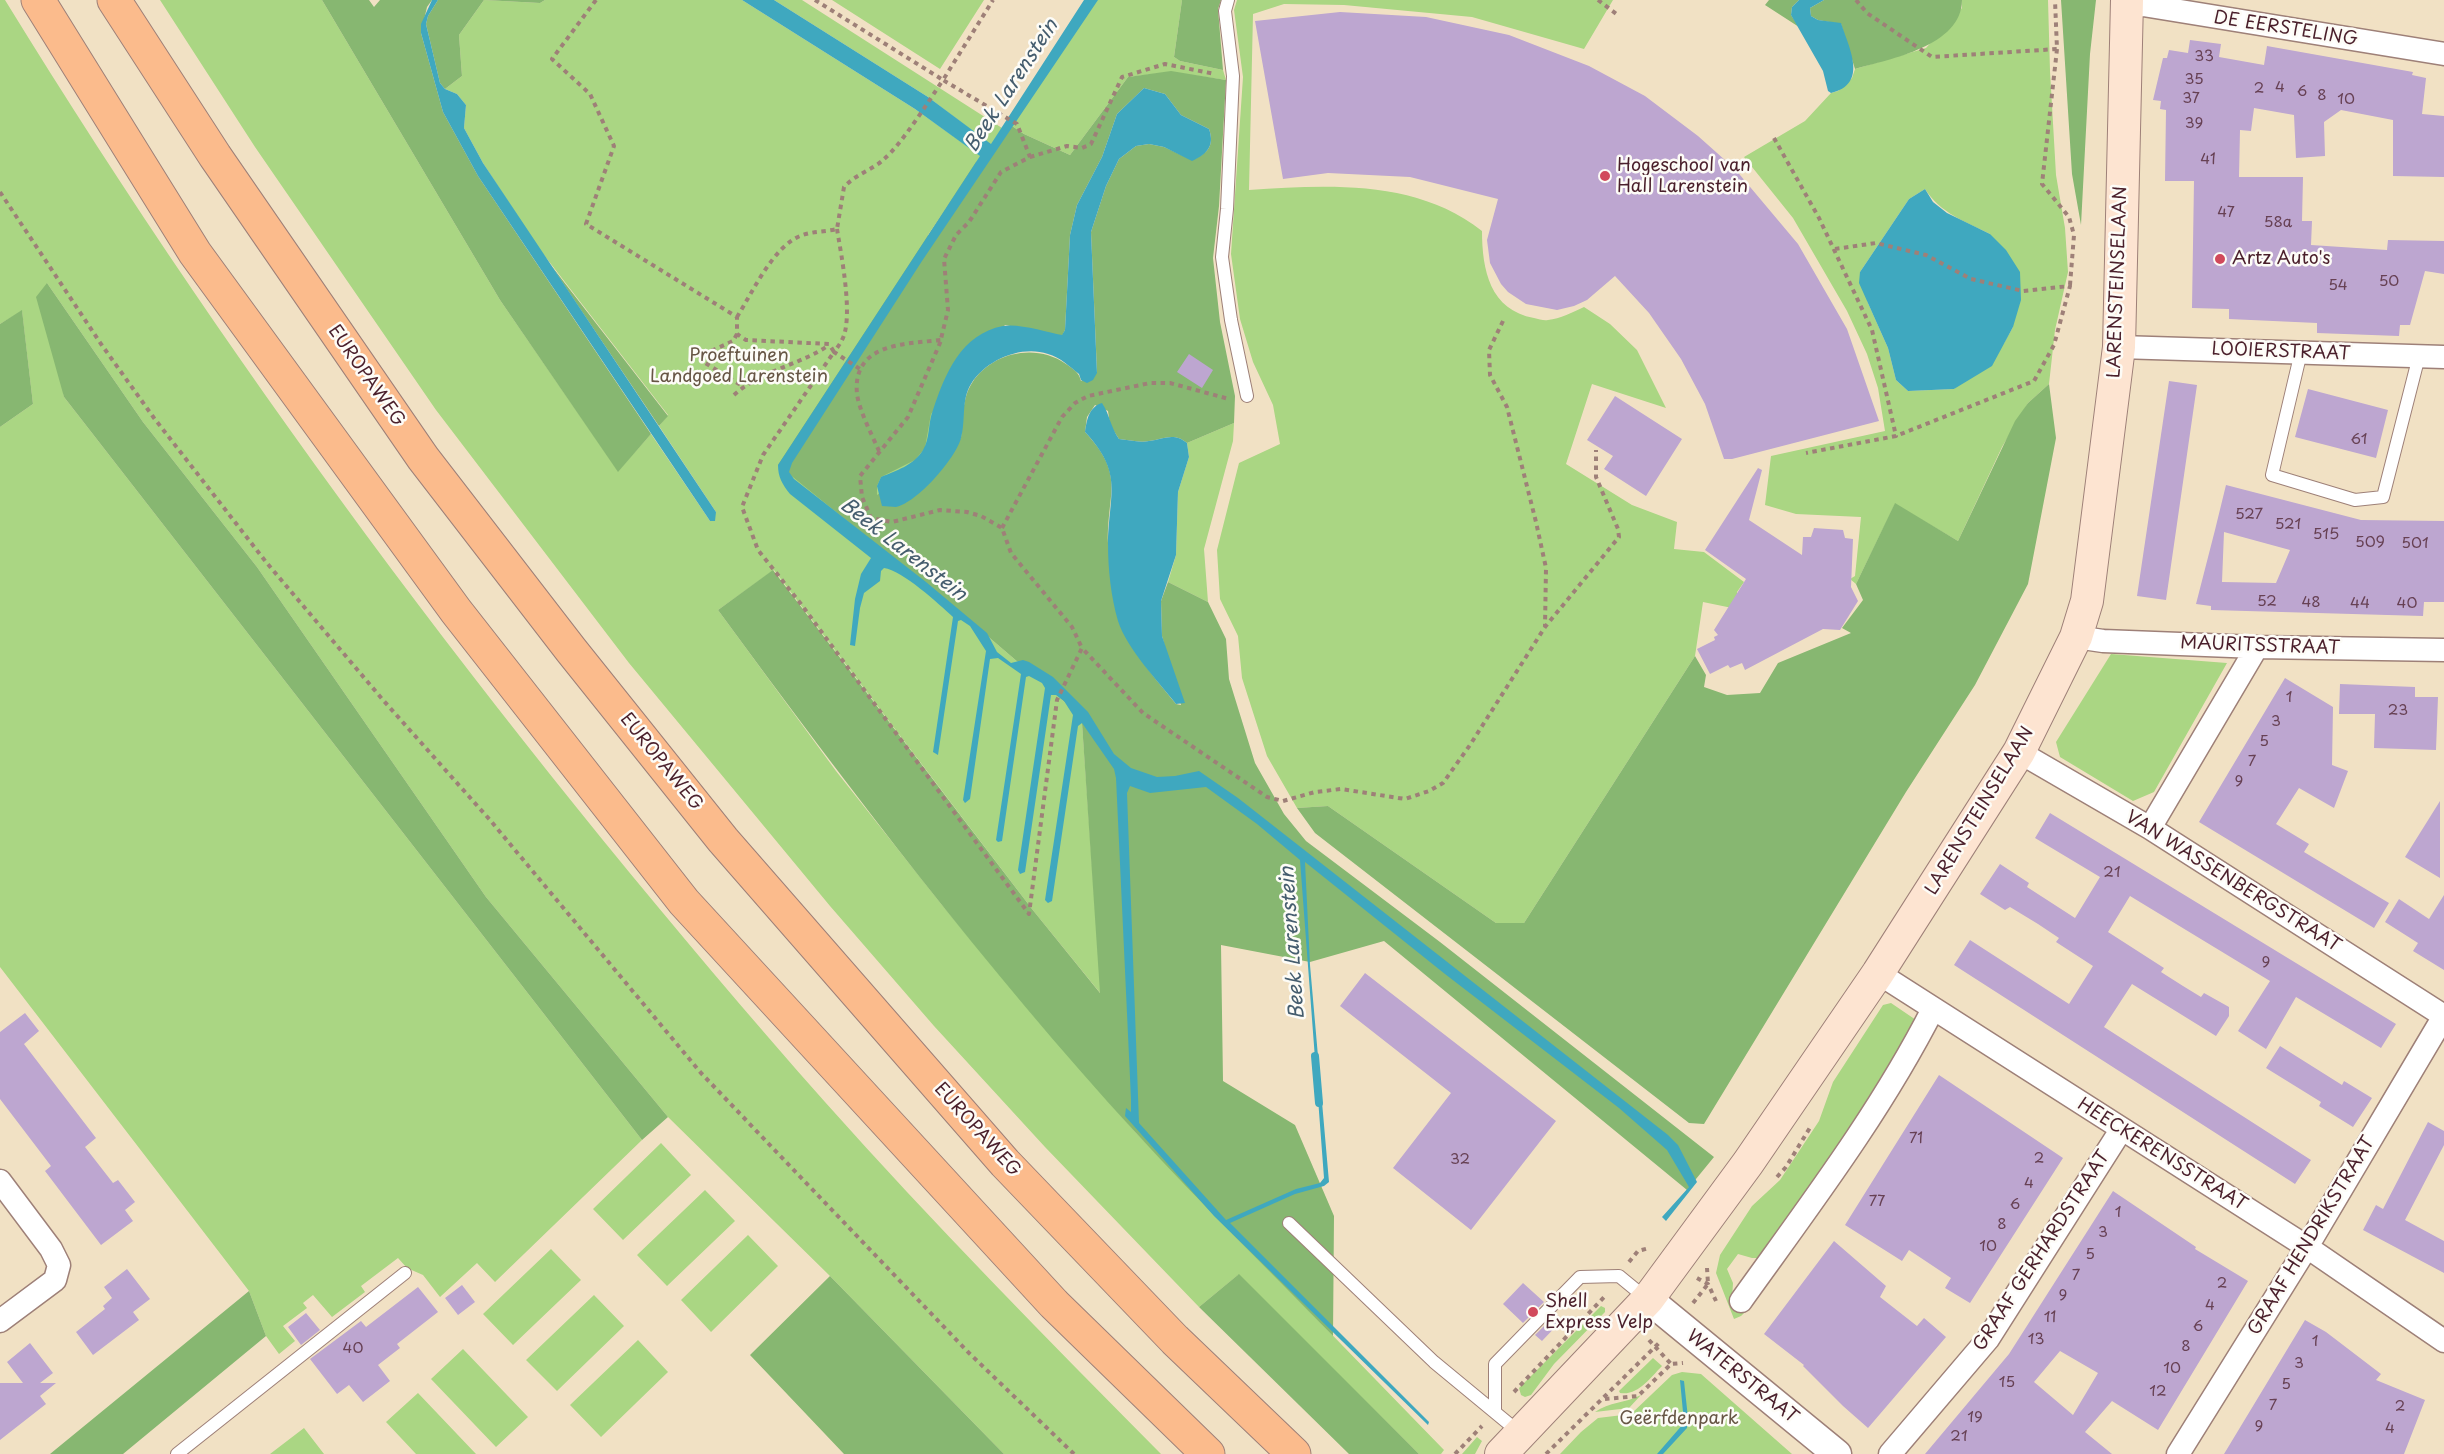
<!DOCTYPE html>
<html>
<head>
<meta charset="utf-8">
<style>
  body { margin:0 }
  canvas { display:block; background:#f1e1c4 }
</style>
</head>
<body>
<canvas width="2444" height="1454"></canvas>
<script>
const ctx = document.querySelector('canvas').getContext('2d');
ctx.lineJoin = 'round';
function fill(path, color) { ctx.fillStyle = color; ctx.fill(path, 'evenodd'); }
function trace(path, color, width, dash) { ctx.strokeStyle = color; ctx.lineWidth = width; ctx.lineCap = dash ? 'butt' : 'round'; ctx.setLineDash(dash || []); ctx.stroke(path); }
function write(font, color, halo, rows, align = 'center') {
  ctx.font = font + ' "Playpen Sans",sans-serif'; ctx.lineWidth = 5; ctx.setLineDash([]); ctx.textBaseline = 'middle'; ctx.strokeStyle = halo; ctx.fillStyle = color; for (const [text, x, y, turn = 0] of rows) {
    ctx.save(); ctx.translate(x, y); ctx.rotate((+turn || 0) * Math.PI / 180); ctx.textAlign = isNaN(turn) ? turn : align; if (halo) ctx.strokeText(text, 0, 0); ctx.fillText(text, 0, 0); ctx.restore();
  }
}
const green = new Path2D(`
  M0,0H5C245,391 522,758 825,1102C933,1223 1047,1339 1161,1454H1004L830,1276L668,1117L486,897L257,567L143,422L47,283L64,397L642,1140L495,1282L477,1263L440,1297L423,1275L407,1268L398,1258L361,1286L365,1292L332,1317L313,1295L303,1303L307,1308L283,1326L295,1341L279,1354L266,1336L249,1291L0,967V427L33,404L22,311L0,324Z
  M160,0H322L500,300L618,471L651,434L710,521L716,512L659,426L668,415L537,246L483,163L464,128L466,105L457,94L445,89L462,76L459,35L484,0L540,3L545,0H742L915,109L981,156L928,235L956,609L1075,711L1082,723L1101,994L1032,909L774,570L718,610L836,771L942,905L1036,1018L1137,1134L1444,1450L1441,1454H1419L1238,1275L1199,1307L1045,1147L934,1026L830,906L629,663L436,410L255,147Z
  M774,0H802L1002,128L991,145L928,97Z
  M832,0H984L940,69Z
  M1086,0H1182L1174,57L1180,61L1223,70L1226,80L1171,72L1128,77L1070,155L1024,134L1006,122Z
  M1237,0H1613L1584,49L1472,17L1344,5L1284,4L1253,14L1249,190C1328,185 1416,179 1482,231C1482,270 1490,310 1534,318C1539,319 1544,321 1548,320C1560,319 1573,312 1584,307L1610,324L1637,350L1666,408L1592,384L1566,464L1632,505L1677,522L1674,549L1704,552L1744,582L1737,592V609L1703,602L1695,656L1524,923H1496L1328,806L1297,808L1267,756L1242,678L1238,636L1220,599L1217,550L1239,463L1280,444L1273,405L1253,362L1240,319L1231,254L1243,77L1234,10Z
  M1962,0H2048L2050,71L2056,175L2065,228L2068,272L2055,330L2049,384L2028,403L2002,447L1958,541L1895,504L1856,584L1850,579L1855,576L1861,517L1796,514L1765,505L1771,456L1885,431L1878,388L1867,354L1847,311L1793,218L1744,157L1805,121L1831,93L1838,91L1852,78L1855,69L1926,48L1962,8ZM1925,189C1940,213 1966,222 1990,234L2013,327L2004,343L1954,389L1908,391L1896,380L1888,348L1868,303L1860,272L1909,199Z
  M1234,423L1233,441L1204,549L1208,602L1168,582L1176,555L1178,492L1189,457L1187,443Z
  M2111,654L2227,663L2154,792L2133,801L2060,757L2056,742Z
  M1891,1003L1916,1020L1915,1022L1816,1182L1759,1258H1752L1738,1254L1727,1269L1733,1283L1732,1299L1746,1311L1741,1316L1734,1319L1716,1273L1720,1255L1752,1206L1780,1180L1819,1121L1833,1082L1883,1005Z
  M661,1143L691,1175L623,1240L593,1209Z
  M705,1190L735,1221L667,1286L637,1255Z
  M748,1235L778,1266L711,1332L681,1300Z
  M551,1249L581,1280L513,1345L483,1314Z
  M594,1295L624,1326L557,1391L526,1360Z
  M1601,1306L1605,1308V1312L1554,1364L1531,1395L1525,1397L1521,1395L1519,1388Z
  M638,1340L668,1372L601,1437L570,1405Z
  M463,1349L528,1417L496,1447L431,1379Z
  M1653,1358L1662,1366C1650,1378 1638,1396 1620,1393L1619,1391Z
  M1682,1372L1701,1374L1792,1454H1560L1581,1432L1598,1418L1631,1414L1672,1375Z
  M418,1393L476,1454H416L386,1422Z
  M1641,1395L1629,1408L1595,1412C1609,1402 1626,1403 1641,1395Z
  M304,1428L324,1454H270Z
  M1477,1437L1482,1441L1475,1454H1462Z`);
const forest = new Path2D(`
  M322,0H369L374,7L380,0H432L427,7L421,33L443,112L478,176L651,434L618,472L500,300Z
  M438,0H545L540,3L484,0L459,35L462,76L445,89L440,83L426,24L428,16Z
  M1182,0H1221L1218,9L1223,70L1180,61L1174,57Z
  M1769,0H1799L1792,7L1791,15L1799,27L1765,5Z
  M1824,0H1962C1962,46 1890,59 1855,69L1841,24L1818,20L1811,16L1810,8Z
  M2061,0H2096L2090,54L2081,225L2072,174Z
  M1171,71L1226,80L1219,206L1213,258L1220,322L1235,396L1234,423L1187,443C1174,432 1164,439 1149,441C1140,443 1129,440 1119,439L1110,425L1108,411L1095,405L1087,417L1085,432C1126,476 1107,492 1108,543C1109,554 1131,645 1137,653C1148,671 1163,688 1176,704L1181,705L1162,636L1161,601L1168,582L1208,602L1226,639L1229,679L1255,763L1284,814L1306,841L1440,942L1714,1157L1687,1190L1384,941L1310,962L1221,945L1223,1081L1295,1125L1334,1216L1333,1336C1268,1269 1200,1203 1136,1133C985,968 850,790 718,610L773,570L1032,909L1100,993L1082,723L1075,711L956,609L778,465L976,162L988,158L1006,122L1024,134L1070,155L1128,77ZM1144,88L1165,94L1181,115L1209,129C1215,146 1207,154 1192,160L1164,147L1149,144L1136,146L1119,159L1106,186L1091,232L1097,372L1081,381C1079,372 1073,369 1066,364C1036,343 992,352 972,383C962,398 963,420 961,438L877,495V486L881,477L915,460L925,448L931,414L1005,325L1062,336L1065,330L1070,235L1077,205L1102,157L1117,114Z
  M550,264L668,416L659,426Z
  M47,283L143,422L257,567L486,897L668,1117L642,1140L64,397L36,297Z
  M22,310L33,404L0,427V324Z
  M2049,384L2056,438L2028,584L1975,685L1906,792L1704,1124L1689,1123L1315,833L1297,808L1328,806L1496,923H1524L1695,656L1706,675L1704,687L1727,695L1760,693L1778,663L1851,633L1842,628L1863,600L1856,584L1895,503L1958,541L2015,421L2028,403Z
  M1239,1274L1419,1454H1349L1199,1307Z
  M830,1276L1004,1454H844L750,1355Z
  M249,1291L266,1336L123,1454H50Z`);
const water = new Path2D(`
  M432,0H438L428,16L426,24L440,83L445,89L457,94L466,105L464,128L483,163L716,512L715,521H710L706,515L478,176L443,112L421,33V24Z
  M742,0H774L928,97L991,144L1084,0H1098L922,261L792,463L789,472L794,479L926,582L987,633L997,652L1011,663L1023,660L1029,662L1053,677L1088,712L1114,754L1131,768L1157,777L1175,776L1199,771L1238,798L1668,1135L1678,1145L1697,1182L1666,1221L1662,1217L1689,1187L1667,1150L1619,1108L1445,974L1305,862L1310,965L1329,1182L1324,1186L1295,1194L1230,1223L1429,1422L1428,1425L1214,1216L1125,1116L1126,1108L1131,1112V1099L1116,778L1114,769L1082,723L1078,726L1052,901L1048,903L1045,900L1073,715L1064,701L1056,695H1051L1025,872L1020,874L1018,870L1045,688L1042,683L1029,676L1026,677L1002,841L998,842L996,840L1021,674L998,658L990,659L970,799L965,803L963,800L986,651L970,626L961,620L958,621L938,755L933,752L953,617C939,604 902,570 884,568L881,571L880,581L864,593L860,608L855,646L850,645L855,599L861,574L871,558L790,494C782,484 778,477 778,465L980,156L915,109ZM1130,786L1150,793L1206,787L1257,824L1300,860L1324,1178L1320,1183L1296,1189L1226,1220L1139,1123L1127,793Z
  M1799,0H1824L1810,8L1811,16L1818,20L1841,23C1849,48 1869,84 1831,93L1828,91L1823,71L1791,15L1792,7Z
  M1144,88L1165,94L1181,115L1209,129C1215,146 1207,154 1192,161L1164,147L1149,144L1136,146L1119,159L1106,186L1091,232L1097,373L1093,380L1087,383L1081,380L1079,374C1070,367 1060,357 1048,354C1021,345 986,360 971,384C961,400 966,420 961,438C956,458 917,503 896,507C892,507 886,506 882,506L877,486L881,477C896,471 914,465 923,450C930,439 928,422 933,410C945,374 961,334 1003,326C1018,323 1047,332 1062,335L1065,330L1070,235L1077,205L1102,157L1117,114Z
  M1925,189L1933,202L1947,213L1990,234L2006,250L2020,272L2021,300L2013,327L1992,366L1954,389L1908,391L1896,380L1888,348L1859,283L1860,272L1909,199Z
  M1102,403C1110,415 1110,426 1119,439C1129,440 1140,443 1149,441C1164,439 1174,432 1187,443L1189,457L1178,492L1176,555L1161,601L1162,636L1185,703L1176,704C1158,681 1127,649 1118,621C1111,597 1108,569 1108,544C1109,493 1124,474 1085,432C1087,419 1089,407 1102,403Z
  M1680,1380L1684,1381L1688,1418L1687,1428L1663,1454H1657L1684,1423Z`);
const stream = new Path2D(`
  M1315,1056L1319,1103`);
const building = new Path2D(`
  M1340,12L1426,17L1509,35L1589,66L1645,96L1698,136L1735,169L1798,244L1847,329L1879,421L1732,459H1724L1705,404L1681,359L1649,313L1615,276L1587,300L1574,306L1557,310L1526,304L1508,292L1501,284L1490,263L1487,240L1498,199L1410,177L1328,173L1283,179L1255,21Z
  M2190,40L2221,44L2219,57L2264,65L2267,46L2413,72L2412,75L2426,78L2422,114L2444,116V177L2393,176V120L2341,110L2324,122L2325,156L2296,158L2294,115L2254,108L2251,131L2240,130L2239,177H2303L2302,221H2312L2311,245L2387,250L2388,240L2444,241V274L2425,271L2410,325H2400L2399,336L2317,333V323L2229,319V309L2192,308L2194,181H2165L2166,110L2160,109L2161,101L2153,100L2163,58H2167L2169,50L2188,53Z
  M1189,354L1213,370L1202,388L1177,372Z
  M2169,381L2197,385L2166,600L2137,596Z
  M2308,389L2388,410L2376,458L2295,437Z
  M1615,396L1682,439L1646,496L1604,469L1613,456L1587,440Z
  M1758,468L1762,470L1749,520L1802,555L1803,537H1811L1814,528L1843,530L1845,538L1853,539L1851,587L1858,601L1840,630L1823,629L1745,670L1742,663L1730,668L1728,665L1710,674L1697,649L1715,640L1714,637L1718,635L1714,630L1746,579L1705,550Z
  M2226,485L2361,520L2444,521V602H2424L2423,616L2211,610V606L2196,604L2215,530L2220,531L2215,530ZM2224,532L2290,550L2276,583L2222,582Z
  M2285,678L2333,707L2332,765L2348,771L2334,808L2299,788L2276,824L2309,844L2304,852L2389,903L2374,928L2199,822Z
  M2340,684L2415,687V697H2438L2436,750L2374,748L2375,714H2339Z
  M2440,801V878L2405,857Z
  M2050,813L2396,1024L2381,1048L2296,997L2266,1049L2238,1031L2270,981L2130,896L2108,932L2164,968L2161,972L2183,986L2201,997L2204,993L2229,1007V1016L2216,1036L2132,984L2104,1027L2311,1160L2295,1184L1954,965L1970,940L2069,1004L2093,966L2056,942L2059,938L2038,924L2010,907L2005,910L1980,894L2000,864L2029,883L2027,887L2075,918L2100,877L2035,838Z
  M2444,895V970L2413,951L2418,943L2385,922L2399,899L2429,919Z
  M1365,973L1556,1121L1471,1230L1393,1168L1451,1093L1340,1006Z
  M25,1013L39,1031L24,1044L96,1138L85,1147L113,1183L118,1180L135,1202L125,1210L133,1221L101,1245L45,1171L51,1166L0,1099V1032Z
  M2280,1046L2342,1085L2344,1081L2372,1098L2353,1127L2319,1106L2321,1102L2266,1068Z
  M1939,1075L2063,1158L1970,1303L1945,1288L1951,1278L1909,1250L1902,1261L1845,1225Z
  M2428,1122L2444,1131V1145L2405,1220L2444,1241V1273L2363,1230L2376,1205L2383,1209Z
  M2113,1191L2196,1247L2195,1249L2248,1281L2158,1430L2112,1401L2085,1432L2112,1454H1925L2009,1354ZM2060,1351L2098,1373L2073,1415L2034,1382Z
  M1834,1241L1886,1286L1880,1297L1917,1326L1924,1318L1946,1337L1868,1428L1843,1406L1803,1366L1804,1365L1764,1334Z
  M127,1269L150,1299L133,1312L139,1320L93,1355L76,1332L105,1309L103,1306L112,1298L104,1287Z
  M1523,1283L1544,1302L1523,1323L1503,1304Z
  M462,1285L475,1302L458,1315L445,1298Z
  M418,1287L438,1312L397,1344L400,1348L378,1365L390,1381L363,1402L349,1385L337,1394L310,1359L361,1321L366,1327Z
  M306,1313L320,1330L301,1345L288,1327Z
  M1556,1314L1562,1320L1542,1341L1535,1335Z
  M2305,1320L2326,1332L2381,1374L2376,1380L2425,1400L2404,1454H2224Z
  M30,1343L53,1373L40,1383H56L40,1396L46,1404L0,1440V1383H23L7,1362Z`);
const path = new Path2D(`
  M596,0L552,59L590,94L614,146L586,224L737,317V334L746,340L829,344L834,352L763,455L742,507L758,550L801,604L1029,914L1057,700L1082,648L1143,713L1267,797L1283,801L1315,792L1341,789L1405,799L1429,791L1443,783L1470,745L1545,627L1619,537L1618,529L1596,477V450
  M815,0L943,80L993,0
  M1598,0L1619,16
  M1856,0L1867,13L1932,57L2057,49L2055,0
  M2057,49L2042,184L2069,217L2074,235L2070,285
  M1774,138L1819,218L1872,330L1896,436L1806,453
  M1030,157L1067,146L1082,148L1091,144L1122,77L1165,64L1215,74
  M0,192L101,344L154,418L266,562L383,700L490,820L701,1073L969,1353L1074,1454
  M837,229C841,254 854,318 842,340C840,344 837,348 834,352L860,369
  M1835,249L1876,243L1926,255L1971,279L2023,291L2070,286L2054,345L2034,381L1896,436
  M737,317C752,293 773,247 800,236C812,231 825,232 837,229L844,187C856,174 872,170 883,160C902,144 928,102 943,80L1017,124L1030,157L1001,172L969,222L956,235L944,259L948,310L940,343L908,417L860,476L862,497L871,518L892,522L940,510L967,512L981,516L1002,528L1011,553L1072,627L1082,648
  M1503,321L1489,350L1490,375L1507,407L1536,522L1546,568L1545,626
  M737,334L733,341L700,356L702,361L744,387
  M734,395C760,371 800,365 829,345
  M879,451C872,435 859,410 857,394C852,343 905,344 941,340
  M1002,528L1062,417L1075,403L1088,396L1150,383H1170L1229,399
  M1777,1177L1786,1167L1811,1126
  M1629,1262L1638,1251L1649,1248
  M1697,1278L1708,1284L1716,1301
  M1693,1303L1708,1284L1707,1268
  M1649,1340L1671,1364
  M1514,1392L1606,1295
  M1605,1399L1638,1396L1671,1364L1683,1363
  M1455,1454L1482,1426
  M1546,1454L1659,1343`);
const service = new Path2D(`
  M1228,0L1225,11L1233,76L1227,209L1222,257L1231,320L1247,396
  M2301,352L2272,475L2355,500L2383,497L2419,356
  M1289,1223L1434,1362L1520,1433
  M1495,1412V1364L1580,1277L1619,1276L1647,1299
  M177,1454L405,1273`);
const minor = new Path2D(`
  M2127,8L2143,5L2444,54
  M2119,347L2444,357
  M2076,637L2103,641L2257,647L2444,650
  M2019,752L2150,828L2444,1016
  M2150,828L2257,647
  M1878,973L2307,1247L2444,1341
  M0,1181L51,1249L59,1265L55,1280L0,1321
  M1741,1301C1809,1206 1880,1113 1933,1009
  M1890,1454L1988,1339L2121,1130
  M2178,1454L2307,1247L2444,1016`);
const tertiary = new Path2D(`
  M1648,1299L1837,1454`);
const secondary = new Path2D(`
  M1501,1454L1648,1299L1748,1163L1878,973L2019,752L2076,637L2087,601L2119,347L2127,0`);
const motorway = new Path2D(`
  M38,0L195,253L456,611L684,902L1054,1304L1208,1454
  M114,0L215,156L423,458L571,650L723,840L1005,1163L1175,1340L1294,1454`);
const markers = [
  [1605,176,6,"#d1495b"],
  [2220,259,6,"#d1495b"],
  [1533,1312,6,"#d1495b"]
];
const numberNames = [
  ["33",2204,57],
  ["35",2194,80],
  ["4",2280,88],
  ["2",2259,89],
  ["6",2302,92],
  ["8",2322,96],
  ["37",2191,99],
  ["10",2346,100],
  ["39",2194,124],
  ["41",2208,160],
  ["47",2226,213],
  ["58a",2278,223],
  ["50",2389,282],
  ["54",2338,286],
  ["61",2359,440],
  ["527",2249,515],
  ["521",2288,525],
  ["515",2326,535],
  ["509",2370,543],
  ["501",2415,544],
  ["52",2267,602],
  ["48",2311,603],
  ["44",2360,604],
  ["40",2407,604],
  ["1",2289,698],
  ["23",2398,711],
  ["3",2276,722],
  ["5",2264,742],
  ["7",2252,762],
  ["9",2239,782],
  ["21",2112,873],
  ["9",2266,963],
  ["71",1916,1139],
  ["2",2039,1159],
  ["32",1460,1160],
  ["4",2029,1184],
  ["77",1877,1202],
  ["6",2015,1205],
  ["1",2118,1213],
  ["8",2002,1225],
  ["3",2103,1233],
  ["10",1988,1247],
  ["5",2090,1255],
  ["7",2076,1276],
  ["2",2222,1284],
  ["9",2063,1296],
  ["4",2210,1306],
  ["11",2050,1318],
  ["6",2198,1327],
  ["13",2036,1340],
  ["1",2315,1342],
  ["8",2186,1347],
  ["40",353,1349],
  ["3",2299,1364],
  ["10",2172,1369],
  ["15",2007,1383],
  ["5",2286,1385],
  ["12",2158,1392],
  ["7",2273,1406],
  ["2",2400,1407],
  ["19",1975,1418],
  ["9",2259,1427],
  ["4",2390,1429],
  ["21",1959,1437]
];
const streetNames = [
  ["DE EERSTELING",2286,29,9],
  ["LARENSTEINSELAAN",2118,282,-88],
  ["LOOIERSTRAAT",2281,352,2],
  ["EUROPAWEG",366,376,55],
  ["MAURITSSTRAAT",2260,646,2],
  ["EUROPAWEG",661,762,51],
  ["LARENSTEINSELAAN",1980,811,-59],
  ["VAN WASSENBERGSTRAAT",2233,882,32],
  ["EUROPAWEG",977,1130,48],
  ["HEECKERENSSTRAAT",2162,1155,32],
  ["GRAAF HENDRIKSTRAAT",2312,1236,-59],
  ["GRAAF GERHARDSTRAAT",2042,1251,-57],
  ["WATERSTRAAT",1742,1377,39]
];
const poiNames = [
  ["Hogeschool van",1617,166],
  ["Hall Larenstein",1617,187],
  ["Artz Auto's",2232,259],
  ["Shell",1545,1302],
  ["Express Velp",1545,1323]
];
const parkNames = [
  ["Proeftuinen",739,356],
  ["Landgoed Larenstein",739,377],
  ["Geërfdenpark",1679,1419]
];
const waterNames = [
  ["Beek Larenstein",1012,86,-57],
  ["Beek Larenstein",903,550,38],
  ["Beek Larenstein",1293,943,-94]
];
fill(green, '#aad683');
fill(forest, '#87b771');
fill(water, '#3fa8bf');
trace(stream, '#3fa8bf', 8);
fill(building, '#bda6d0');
trace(service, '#9e8078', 14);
trace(minor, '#9e8078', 25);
trace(tertiary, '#9e8078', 31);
trace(secondary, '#9e8078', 34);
trace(motorway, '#9e8078', 35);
trace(path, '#9e8078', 4, [4.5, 4.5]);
trace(service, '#fff', 12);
trace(minor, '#fff', 22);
trace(tertiary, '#fff', 28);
trace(secondary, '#fde4d1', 32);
trace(motorway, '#fbbb8c', 33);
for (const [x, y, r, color] of markers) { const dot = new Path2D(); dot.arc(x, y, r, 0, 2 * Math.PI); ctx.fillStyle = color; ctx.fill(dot); trace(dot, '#fdfcf7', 2); }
write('15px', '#674154', null, numberNames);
write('18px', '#4a1f2b', '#fdfcf7', streetNames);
write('18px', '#4a1f2b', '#fdfcf7', poiNames, 'left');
write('18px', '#675645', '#fdfcf7', parkNames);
write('italic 20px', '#455d6e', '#fdfcf7', waterNames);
</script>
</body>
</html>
